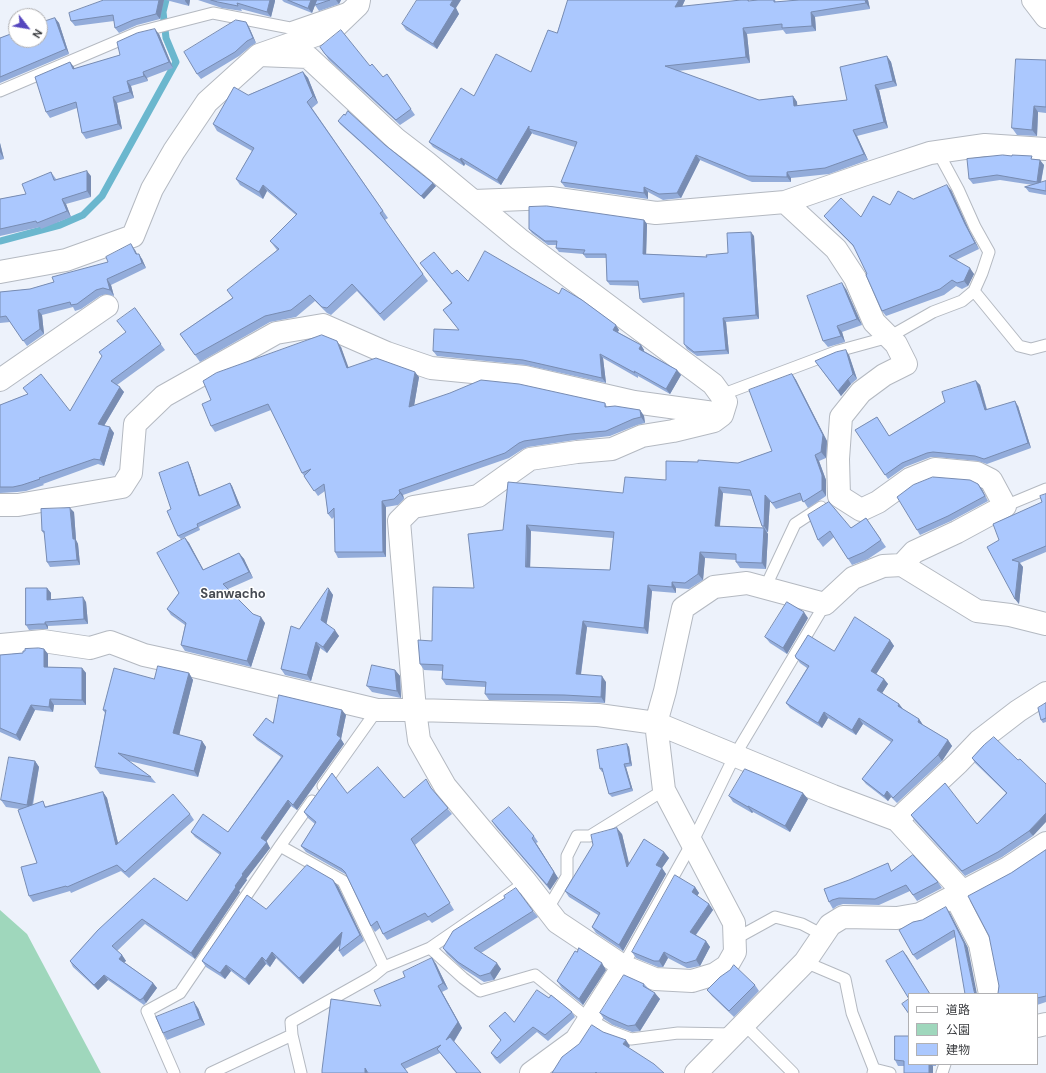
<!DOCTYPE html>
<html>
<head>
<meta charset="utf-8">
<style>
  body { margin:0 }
  #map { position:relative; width:1046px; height:1073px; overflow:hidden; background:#edf2fb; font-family:"DM Sans","Noto Sans JP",sans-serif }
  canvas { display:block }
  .legend { position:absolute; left:908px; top:993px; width:130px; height:72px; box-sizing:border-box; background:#fff; border:1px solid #b1b1b3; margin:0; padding:5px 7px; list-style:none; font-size:12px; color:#3b3d40 }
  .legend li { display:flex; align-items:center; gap:8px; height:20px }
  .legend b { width:20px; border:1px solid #b1b1b3 }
  .north { position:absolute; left:8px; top:8px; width:40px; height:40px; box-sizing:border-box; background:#fff; border:1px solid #b1b1b3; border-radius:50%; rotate:121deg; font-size:11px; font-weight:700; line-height:16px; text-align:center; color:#3b3d40 }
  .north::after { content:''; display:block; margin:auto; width:14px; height:18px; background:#5546be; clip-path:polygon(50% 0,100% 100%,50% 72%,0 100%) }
</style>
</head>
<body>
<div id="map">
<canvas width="1046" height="1073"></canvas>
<ul class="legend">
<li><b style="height:5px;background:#fff"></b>道路</li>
<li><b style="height:11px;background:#9fd7bc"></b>公園</li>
<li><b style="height:11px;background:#abc8fe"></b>建物</li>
</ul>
<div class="north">N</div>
</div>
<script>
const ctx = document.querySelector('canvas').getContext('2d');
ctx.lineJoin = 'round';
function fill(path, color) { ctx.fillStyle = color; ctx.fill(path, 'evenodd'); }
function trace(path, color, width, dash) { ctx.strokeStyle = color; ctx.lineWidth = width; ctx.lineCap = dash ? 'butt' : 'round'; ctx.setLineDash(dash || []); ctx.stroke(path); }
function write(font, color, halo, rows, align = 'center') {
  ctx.font = font + ' "DM Sans",sans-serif'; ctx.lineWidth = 3; ctx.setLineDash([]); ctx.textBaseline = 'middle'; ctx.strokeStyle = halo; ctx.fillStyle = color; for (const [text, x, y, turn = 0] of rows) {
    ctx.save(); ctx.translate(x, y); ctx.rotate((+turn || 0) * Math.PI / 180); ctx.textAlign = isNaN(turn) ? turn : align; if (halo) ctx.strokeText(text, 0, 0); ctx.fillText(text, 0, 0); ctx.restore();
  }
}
const green = new Path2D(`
  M0,910L27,934L101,1073H0Z`);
const stream = new Path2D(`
  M0,241L60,225L83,215L102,196L176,62L166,38L163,12L166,0`);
const lane = new Path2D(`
  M0,91L139,32L213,13L290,28L348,8
  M974,291L1019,346L1031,349L1046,345
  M721,395L838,351L889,337L933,312L962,301L974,291L982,273L989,252L975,227L958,189L938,152
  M1005,506L1046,489
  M765,588L795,524L821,507
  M323,786L377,710
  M280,846L343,881L384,967
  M547,910L567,876V856L577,836H590L664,790
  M735,939L775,917L802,924L823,935
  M430,948L463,978L480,991L535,975L589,1019L610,1031L631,1039L678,1033L733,1034
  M805,962L845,979L852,1013L874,1069
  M623,966L692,843L735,755L825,604
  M744,1024L793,1073
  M174,1073L147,1011L180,993L280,846L312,801
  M211,1073L292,1035
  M301,1073L292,1035L291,1022L373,976L384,967L430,948L526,882
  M873,1073L874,1069L890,1073
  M942,1073L945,1064`);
const street = new Path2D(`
  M259,55L308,57L396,139L426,162L519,239L713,384L726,402L722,415L714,421L673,431L642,436L612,449L577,452L530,459L478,496L413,507L399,521L415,710L419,740L445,786L480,828L526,882L557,922L623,966L655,979L692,981L715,974L727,966L735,952L734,923L664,790L656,723L665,691L683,608L714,587L747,583L825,604L853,578L883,566L902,565L977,611L1010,615L1046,624
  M474,201L551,198L656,213L785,202L863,175L930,153L985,145L1046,149
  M785,202L836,249L855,278L874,322L896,344L906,364L884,375L861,392L841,417L838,459L839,496L861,510L878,502L910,479L935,469L977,473L991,480L1005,506L957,532L914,552L902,565
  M0,272L66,260L133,236L152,189L174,151L207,102L259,55L333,29L358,5L359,0
  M0,380L107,306
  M0,505H18L122,487L131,473L135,424L164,396L276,333L323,325L387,353L431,368L525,377L634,402L721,414
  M0,645L43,641L90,648L110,642L144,655L185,664L377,710H415L598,715L656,723L833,796L897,820L963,892
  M897,820L958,763L979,741L1018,711L1046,693
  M955,896L980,944L990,994
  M1037,1026L1046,1024
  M531,1073L576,1040L623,966
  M696,1073L805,962L830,925L843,917L897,918L920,914L1008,868L1046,843`);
const secondary = new Path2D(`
  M1033,0L1046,17`);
const wall = new Path2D(`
  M104,0H164L160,19L137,25L119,33L115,28L114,21L75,26L71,21Z
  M166,0H190L189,6Z
  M198,0H275V1L271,17L241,9L242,11L222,8Z
  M282,0H317L312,13L284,2Z
  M317,0H341L339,4L319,11L315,5Z
  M568,0H685L682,7L749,0V1L758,0H775L776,2L799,0H868L870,9L815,17L816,31L786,34L783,30L747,34L750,63L678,71L759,100L793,96L797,102V106L847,100L887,56L891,62L897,86L879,90L888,128L857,136L868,160L829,174L791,178V182H752L700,160L681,198L663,200L648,192V199L565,187L561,182L575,147L533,134L532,133L501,185L465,164L464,166L433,147L429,142L474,96L531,72L557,33Z
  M456,8L459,14L437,49L406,30L402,24Z
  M55,18L59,23L69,54L0,83V38Z
  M246,22L249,27L256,43L251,46L239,56L201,79L197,74Z
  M159,34L173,68L147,78L148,81L131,86L134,98L117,103L122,129L86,139L82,133L77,108L50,118L46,112L70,62L74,69L120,55Z
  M320,47L370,66L383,77L387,74L415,115L400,125L329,60Z
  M1046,60V113L1038,112L1037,136L1017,135L1012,128Z
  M303,72L308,78L318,103L312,108L388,218L385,220L428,281L384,321L357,291L331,315L327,313L315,301L296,317L270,322L200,362L180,334L232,298L277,250L270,241L296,215L267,191L263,199L240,185L236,179L252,151L217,131L213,124L248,95Z
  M338,121L385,145L433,183L436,186L424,199L340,124Z
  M0,143L4,159L0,160Z
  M1034,159L1044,165L1041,183L1046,181V195L1029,192L1025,187L1033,185L1000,180L973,184L969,179Z
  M51,172L56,179L91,176V197L66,204L71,217L41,229L40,227L0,236V199L26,194Z
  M951,190L969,230L979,249L956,260L974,274L968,286L962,289L956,286L944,295L886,316L882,311L867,274L855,248L828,221L824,216L861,217L890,205Z
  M644,220L647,224L646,254L707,257L728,253L754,236L759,319L726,322L729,354L697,356L687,349L684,344V297L643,303L640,299L639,286L610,285L607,281L606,258H586L583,254L559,252L556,248V245H548L532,233L529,229Z
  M135,250L137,254L142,259L146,268L111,285L114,296L106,294L100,296L81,309L75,311L73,307L42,315L44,334L27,346L10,322L0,323V292L30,289L54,282L108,262Z
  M420,263L468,281L619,330L618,332L641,345L644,350V351L677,370L681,375L670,394L638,376V378L603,358L606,383L526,365L437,356L433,351L459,330L443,310L451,303Z
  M846,289L862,325L842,332L845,342L828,347L823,341Z
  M135,308L165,350L117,385L124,392L104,426L114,433L104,466L98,464L43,484L44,485L26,491L17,492L0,493V405L28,394L23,388L70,411L126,332Z
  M341,347L348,368L419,377L414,405L605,403L607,407L640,410L644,416L645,423L637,425L610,436L575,440L528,447L523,449L509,458L403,495L404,499L398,505L386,507V557L338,558L335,552L334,517L332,519L328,514L325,491L318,496L302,473L271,410L215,432L211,426Z
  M849,355L857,379L851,384L841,396L815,361Z
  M792,374L796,380L827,441L826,458L819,461L826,480V496L808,508L803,500L776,509L770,501L768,532H767L768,534L766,569L740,568L736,562V560L705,558L703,580L689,589L676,588V593L652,591L648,634L587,627L581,675L606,682L605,703L569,701L489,700L485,694L486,687L446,685L442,679V671L424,670L420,664L432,641L474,588L503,530L666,480L738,463L772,451ZM723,493L752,496L762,526L763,528L720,526ZM531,531L613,538L610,570L530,567Z
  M976,381L980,385L987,409L1018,406L1031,448L987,464L978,461L936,457H931L905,467L888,479L855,430L877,417L889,436L945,402Z
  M188,462L190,466L200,496L230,483L232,486L241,508L199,527L200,530L181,539L178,536L171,509Z
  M978,484L988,501L951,521L920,535L917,530Z
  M1046,494V552L1020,563L1023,567L1019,604L1015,599L999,540L1042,502Z
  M74,512L76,540L78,544L80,565L50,567L47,562L45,535L42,531Z
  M808,515L851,528L866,518L886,547L868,559L852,565L834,537L823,547L818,540Z
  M185,538L189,543L203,570L239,553L244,559L253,578L228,589L253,614L265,623L251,667L185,651L181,645L185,625L171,615L167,609L179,593Z
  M47,588L51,593V600L86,602L88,624L48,626V629H42L29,630L26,625Z
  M329,589L333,595L326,623L339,636L327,653L320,648L311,681L285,675L281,669L299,629Z
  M808,618L787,654L770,643L765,637Z
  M890,640L894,646L876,674L884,679L888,684L882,693L899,704L903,709L919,719L923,725L948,740L952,746L942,761L897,803L891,797L888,801L866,784L862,779L891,742L863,724L856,735L828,718L822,728L790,708L786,703L807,668L800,663L795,656L834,651Z
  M44,649L48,654V667L82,668L86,673V705H54L53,712L35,710L20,741L0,732V655L23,653Z
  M395,670L400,676L401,698L372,692L367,686Z
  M189,673L193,680L179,735L202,741L206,747L198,777L129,761L151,777L156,783L100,774L95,767L105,713L103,710L154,679Z
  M1046,703V722L1043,723L1041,720Z
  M346,715L341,739L344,744L297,810L291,806L266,842L270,848L246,879L247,880L239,891L240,892L195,959L145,924L117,951L122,955L126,961L124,962L153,983L157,988L146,1003L144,1005L108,980L98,990L73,967L70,961L98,930L187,901L220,855L195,837L191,832H228L281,757L257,740L253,735L273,723Z
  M627,744L629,747L632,766L626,767L633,791L612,797L609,794L603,772H602L600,769Z
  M984,745L1033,836L1002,857L965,876L915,821L911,815L977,824L1006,793L975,763L972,758Z
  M35,761L39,767L33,805L47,806L103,792L107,798L118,843L190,814L194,820L129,878L121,871L71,893L70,891L33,902L29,896L37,863L20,809L6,807L1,800Z
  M430,786L433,791L452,814L415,845L454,910L432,923L429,920L387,940L383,934L380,928L375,932L371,926L347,875L306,852L301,846L315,824L308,818L304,812L347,793L404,798Z
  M729,796L808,799L790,832L753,812L752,813L733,802Z
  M492,821L534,836L538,842L536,843L558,878L550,890L496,827Z
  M622,834L629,863L664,852L669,858L662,868L666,874L623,951L596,933L592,927L598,915L569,897L565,891Z
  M1046,850V1002L1037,1005V994L998,993L1011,873Z
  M892,870L938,882L942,888L917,901L910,891L879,905L843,904L837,906L833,909L829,902L824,889Z
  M338,886L364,941L343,957L339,951L340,945L303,984L276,958L270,967L266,964L249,985L231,971L225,979L206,967L202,961L266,909Z
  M695,887L699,893L697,896L709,904L713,910L696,935L706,941L710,947L700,966L690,968H687L668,958L663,967H658L636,958L632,952Z
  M533,911L538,917L481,953L501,969L494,980L484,982L462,968L447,954L443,948Z
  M950,913L968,948L955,937L917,960L913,955Z
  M432,958L436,964L448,989L442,992L462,1028L454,1042L481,1073H456L440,1053L405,1069L322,1073L381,1006L405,977Z
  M606,970L583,1005L562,988L557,981Z
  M644,984L648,988L660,999L640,1031L632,1032L613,1025L604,1019L600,1013Z
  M755,985L759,991L734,1017L712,996L707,990Z
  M549,998L572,1012L575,1017L548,1041L537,1032L500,1064L495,1059L491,1053L501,1041L489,1026L514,1022Z
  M198,1008L205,1025L167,1040L163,1033Z
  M909,1036V1064H936V1066H898L895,1060Z`);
const shadedWall = new Path2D(`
  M159,0H164L160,19L156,14Z
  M185,0H190L189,6L185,1Z
  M270,0H275V1L271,17L267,12Z
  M311,0H317L312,13L308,8Z
  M336,0H341L339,4Z
  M453,0H461L456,8L459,14L437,49L433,44L450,5Z
  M679,0H685L679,13L675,7Z
  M865,0H868L870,9L866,3Z
  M811,12L815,17L816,31L812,26Z
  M55,18L59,23L69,54L66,49Z
  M246,22L249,27L256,43L253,38Z
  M743,28L747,34L750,63L746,57Z
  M155,29L159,34L173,68L169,62Z
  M887,56L891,62L897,86L893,81Z
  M70,62L74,67L76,75L73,69Z
  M143,72L147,78L148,81L144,76Z
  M303,72L308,78L318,103L313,96Z
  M127,81L131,86L134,98L130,92Z
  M875,85L879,90L888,128L884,122Z
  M793,96L797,102L798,112L794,106Z
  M113,97L117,103L122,129L118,124Z
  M1034,106L1038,112L1037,136L1032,130Z
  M529,126V129L532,133L501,185L497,180Z
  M853,130L857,136L868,160L864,154Z
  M0,143L4,159L0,152Z
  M696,155L700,160L681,198L677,193Z
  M461,158L465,164L464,166L460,160Z
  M1040,160L1044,165L1040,186L1037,182Z
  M87,171L91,176V197L87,191Z
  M787,172L791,178V182L787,177Z
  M433,183L436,186L424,199L421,196Z
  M263,185L267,191L263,199L259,192Z
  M947,185L951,190L969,230L979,249L975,243L965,224Z
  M644,187L648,192V199L644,193Z
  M62,199L66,204L71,217L67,211Z
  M644,220L647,224L646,258L643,254Z
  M751,232L754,236L759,319L756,315Z
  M131,244L135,250L140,260L136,254Z
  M139,254L142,259L146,268L142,263Z
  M970,268L974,274L968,286L964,281Z
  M107,279L111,285L114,296L110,290Z
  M842,283L846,289L862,325L857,319Z
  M38,310L42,315L44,334L40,329Z
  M723,318L726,322L729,354L726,350Z
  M616,325L619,330L616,334L613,330Z
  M837,326L842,332L845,342L841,336Z
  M337,341L341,347L351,374L347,368Z
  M641,345L644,350L642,353L639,349Z
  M846,350L849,355L857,379L853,374Z
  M600,354L603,358L606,383L602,378Z
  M677,370L681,375L670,394L666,389Z
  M415,372L419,377L413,412L409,407Z
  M792,374L796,380L827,441L826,458L821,452Z
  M848,379L851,384L841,396L838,391Z
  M976,381L980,385L988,415L985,410Z
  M120,387L124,392L102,429L98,424Z
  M1015,401L1018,406L1031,448L1028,443Z
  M640,410L644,416L645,423L641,417Z
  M110,427L114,433L104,466L100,460Z
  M815,455L819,461L826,480V496L822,490Z
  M188,462L190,466L201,499L199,496Z
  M230,483L232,486L241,508L238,505Z
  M978,484L982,489L988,501L985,496Z
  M719,487L723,493L719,532L715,526Z
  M399,490L403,495L404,499L400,493Z
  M765,495L770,501L768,532L764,526Z
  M382,501L386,507V557L383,552Z
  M70,508L74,512L76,540L78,544L80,565L77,560L73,539Z
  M527,525L531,531L530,573L526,567Z
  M764,528L768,534L766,569L762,563Z
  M185,538L189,543L207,576L203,570Z
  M700,552L705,558L703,580L698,574Z
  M239,553L244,559L253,578L249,572Z
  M1019,562L1023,567L1019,604L1015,599Z
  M672,582L676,588V593L672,587Z
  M648,585L652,591L648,634L644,628Z
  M47,588L51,593V605L47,600Z
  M329,589L333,595L326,626L321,620Z
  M83,597L86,602L88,624L84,619Z
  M804,612L808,618L787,654L783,648Z
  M261,617L265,623L251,667L247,661Z
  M583,621L587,627L580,680L576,674Z
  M45,622L48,626V629L45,624Z
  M335,630L339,636L327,653L323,647Z
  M890,640L894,646L875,676L871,671Z
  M316,642L320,648L311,681L307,675Z
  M44,649L48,654V673L44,667Z
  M82,668L86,673V705L82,700Z
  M395,670L400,676L401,698L397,691Z
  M189,673L193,680L178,740L173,733Z
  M602,676L606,682L605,703L601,697Z
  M884,679L888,684L881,695L877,690Z
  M50,699L54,705L53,712L49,707Z
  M899,704L903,709L898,706Z
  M31,705L35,710L20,741L16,735Z
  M342,710L346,715L341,739L344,744L297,810L293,805L337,735Z
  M824,712L828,718L822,728L818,723Z
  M859,718L863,724L856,735L852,730Z
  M919,719L923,725L918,722Z
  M948,740L952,746L942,761L938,755Z
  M202,741L206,747L198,777L194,771Z
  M627,744L629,747L632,766L630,763Z
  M35,761L39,767L31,811L27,805Z
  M624,764L626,767L633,791L631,788Z
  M887,791L891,797L888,801L884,796Z
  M103,792L107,798L120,851L116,845Z
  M803,793L808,799L790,832L785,826Z
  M288,800L291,806L265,843L261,838Z
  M748,806L753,812L752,813L748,807Z
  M1046,813V822L1033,836L1029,831Z
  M617,828L622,834L631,873L627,867Z
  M267,842L270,848L246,879L247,880L239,891L240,892L195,959L191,953L242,874Z
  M536,843L558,878L550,890L547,885Z
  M664,852L669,858L662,868L666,874L623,951L619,945L656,865Z
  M333,880L338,886L364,941L360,935Z
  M695,887L699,893L696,898L692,892Z
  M709,904L713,910L694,937L690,932Z
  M946,907L950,913L968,948L977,994H975L974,991L964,943Z
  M342,932L346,938L303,984L299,978Z
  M706,941L710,947L700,966L696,960Z
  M903,951L907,956L930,994Z
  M272,952L276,958L270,967L266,961Z
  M664,952L668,958L663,967L659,961Z
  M122,955L126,961L122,964L119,959Z
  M262,957L266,964L249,985L245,979Z
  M432,958L436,964L448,989L443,983Z
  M497,963L501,969L494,980L490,973Z
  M602,963L606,970L583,1005L579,999Z
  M226,965L231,971L225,979L220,973Z
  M104,975L108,980L98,990L94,985Z
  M153,983L157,988L146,1003L143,998Z
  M438,986L442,992L462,1028L451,1046L446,1040Z
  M655,993L660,999L640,1031L635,1025Z
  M194,1002L198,1008L205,1025L200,1019Z
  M626,1040L630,1046L627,1050L623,1044Z
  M929,1064H931L933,1066V1073H929Z
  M365,1068L368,1073H365Z`);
const building = new Path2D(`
  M104,0H159L156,14L133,20L115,28L113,15L71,21L69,13Z
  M211,0H270L267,12L237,3L238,6L218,2Z
  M288,0H311L308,8Z
  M317,0H330L315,5Z
  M417,0H453L450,5L455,8L433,44L402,24Z
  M568,0H679L675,7L741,0H748V1L758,0H774V2L799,0H865L866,3L811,12L812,26L782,28V24L743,28L746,57L665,66L759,100L793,96L794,106L847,100L840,67L887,56L893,81L875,85L884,122L853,130L864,154L825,168L787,172V177L748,176L696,155L677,193L659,194L644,187V193L561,182L577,142L529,129V126L497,180L461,158L460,160L429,142L461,88L474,96L496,54L531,72L548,30L557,33Z
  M55,18L66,49L0,77V38L16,32V40H40V23Z
  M236,20L246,22L253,38L247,41L235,52L197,74L184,52Z
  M155,29L169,62L143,72L144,76L127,81L130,92L113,97L118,124L82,133L76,102L46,112L35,77L70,62L73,69L120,55L117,42L137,33Z
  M341,30L370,66L372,64L383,77L387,74L411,109L396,120L325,54L320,47Z
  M1016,59L1046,60V107L1034,106L1032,130L1012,128Z
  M303,72L313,96L307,102L383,211L380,213L423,274L380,314L352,284L327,308L322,307L310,295L291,310L265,316L195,355L180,334L233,298L227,290L279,249L270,241L297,214L263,185L259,192L236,179L254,148L213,124L234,87L248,95Z
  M348,111L385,145L433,183L421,196L338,121L344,114L345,115Z
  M1003,155L1012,156V155L1032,156L1031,159L1040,160L1037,182L997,175L969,179L967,159Z
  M87,171V191L62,199L67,211L37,223L36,221L0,229V199L26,194L22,184L51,172L54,180Z
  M1046,181V191L1025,187Z
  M947,185L965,224L975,243L949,256L970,268L964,281L957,283L952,280L940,289L882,311L866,275L867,274L853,245L824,216L841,198L861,217L873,196L890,205L898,191L913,199Z
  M547,206L644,220L643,254L707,257L706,255L728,253L727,233L751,232L756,315L723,318L726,350L694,352L684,344V293L640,299L638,281H607L606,254H583L585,250L556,248L557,241H545L529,229V207Z
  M131,244L136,254H139L142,263L107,279L110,290L103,288L96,290L77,304L71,305L70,302L38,310L40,329L23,341L6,316L0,317V292L30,289L54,282L52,277L108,262L106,257Z
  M485,251L559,294L562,288L582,300L616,325L613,330L641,345L639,349L677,370L666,389L634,371L635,373L600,354L602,378L523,360L433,351L434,329L459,330L443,310L452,303L420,263L434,252L452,274L457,270L468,281Z
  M842,283L857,319L837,326L841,336L823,341L807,296Z
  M135,308L161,344L111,381L120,387L98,424L110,427L100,460L94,459L39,478L40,479L22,485L13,487H0V405L28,394L23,388L41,374L70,411L102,356L99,352L126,332L117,321Z
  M322,335L337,341L347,368L376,358L415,372L409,407L450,393L481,380L519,384L605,403V407L615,406L640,410L641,417L633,419L606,431L571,434L524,441L519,443L505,453L399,490L400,493L394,499L382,501L383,552H335L334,508L328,514L324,484L314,491L304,476L311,469L302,473L268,404L211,426L202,404L211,400L203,381L216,373Z
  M846,350L853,374L848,379L838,391L815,361L836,352Z
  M792,374L823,435L821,452L815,455L822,475V490L803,502L800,493L772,503L765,495L764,526H762L750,490L719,487L715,526L764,528L762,563L736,562V554L700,552L698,574L685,583L672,582V587L648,585L644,628L583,621L576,674L602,676L601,697L564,695L485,694L486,682L442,679L443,665L420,664L418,640L432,641L433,587L474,588L468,534L503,530L508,482L623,493L625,477L666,480V461L698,462V460L738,463L772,451L749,390ZM527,525L614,532L610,570L526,567Z
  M976,381L985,410L1015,401L1028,443L984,459L975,456L933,452L927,453L902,463L885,475L855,430L877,417L889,436L945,402L942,392Z
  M188,462L199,496L230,483L238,505L197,524L198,527L178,536L167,511L171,509L159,473Z
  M933,477L970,480L978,484L985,496L948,516L917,530L897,497L913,485Z
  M1046,494V546L1012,560L1019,562L1015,599L987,547L999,540L993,524L1042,502L1040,496Z
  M829,502L851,528L866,518L881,540L864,552L848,559L830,531L818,540L808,515Z
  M70,508L73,539H75L77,560L47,562L44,531H42L41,509Z
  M185,538L203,570L239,553L249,572L223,584L253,614L261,617L247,661L181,645L186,623L167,609L179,593L157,553Z
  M26,588H47V600L83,597L84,619L45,622V624H39L26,625Z
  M328,588L329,589L321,620L335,630L323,647L316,642L307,675L281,669L291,626L299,629Z
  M787,602L804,612L783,648L765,637Z
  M855,617L890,640L871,671L884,679L877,690L899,704L898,706L919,719L918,722L948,740L938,755L893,798L887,791L884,796L862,779L893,740L859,718L852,730L824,712L818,723L786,703L809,666L796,658V657L795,656L808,635L834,651Z
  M39,648L44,649V667L82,668V700L50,699L49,707L31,705L16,735L0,728V655L23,653V651H25V649Z
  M372,665L395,670L397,691L367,686Z
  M158,666L189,673L173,733L202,741L194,771L118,753L151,777L95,767L106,710H103L114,668L154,679Z
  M279,695L342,710L337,735L341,738L293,805L288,800L261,838L267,842L242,874L243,875L235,886L236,887L191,953L142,919L112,946L122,955L119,959L153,983L143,998L140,1000L104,975L94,985L70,961L98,930L154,878L187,901L221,853L191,832L203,814L228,832L283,756L253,735L266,718L273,723Z
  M1046,703V718L1041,720L1038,708Z
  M994,737L1018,760L1020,759L1046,784V813L1029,831L998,852L962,871L911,815L945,783L977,824L1007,793L972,758L984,745Z
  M627,744L630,763L624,764L631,788L609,794L602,768L600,769L597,750Z
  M9,757L35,761L27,805L1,800Z
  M378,767L404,798L426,779L431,788L448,808L411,839L450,903L428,917L425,913L383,934L377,921L371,926L345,872L342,869L301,846L316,822L304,812L332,773L347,793Z
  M745,769L803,793L785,826L748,806V807L729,796Z
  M103,792L116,845L173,794L190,814L125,872L117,865L67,887L66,886L29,896L21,867L37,863L18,810L43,801L45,807Z
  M509,807L534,836L532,838L554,872L547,885L492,821Z
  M617,828L627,867L644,839L664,852L656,865L662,868L619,945L592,927L600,913L565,891L593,845L591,835Z
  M1046,850V996L1037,998V994H997L998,993L999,986L989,936L968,896L1011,873Z
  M913,855L938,882L913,895L906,885L875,899L839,898L832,900L829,902L824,889L849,880L888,863L891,871Z
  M307,865L333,880L360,935L339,951L342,932L299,978L272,952L266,961L262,957L245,979L226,965L220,973L202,961L247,895L266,909Z
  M675,875L695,887L692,892L709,904L690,932L706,941L696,960L686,963L683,962L664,952L659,961H654L632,952Z
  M516,888L533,911L474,948L497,963L490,973L480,976L458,962L443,948L453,931L505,898L504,896Z
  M946,907L964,943L974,991L975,994H965L954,930L913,955L899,930L913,922L922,920Z
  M579,948L602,963L579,999L557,981L575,951L577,952Z
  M903,951L930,994H909V999L886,961Z
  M432,958L443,983L438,986L458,1022L446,1040L450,1037L481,1073H457L437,1049L441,1045L401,1064L408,1073H368L365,1068V1073H322V1070L331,999L381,1006L374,990L405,977L403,972Z
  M734,965L755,985L729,1011L707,990L720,977L730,970Z
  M624,975L644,984L643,986L655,993L635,1025L628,1026L609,1018L600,1013Z
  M537,990L549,998L551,995L572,1012L545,1035L533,1027L497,1058L491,1053L501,1040L489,1026L505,1012L514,1022Z
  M909,999V1014L902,1004Z
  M194,1002L200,1019L163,1033L156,1017Z
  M592,1025L603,1032L626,1040L623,1044L654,1064L664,1073H597L596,1072L595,1073H552L562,1057L579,1044Z
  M895,1036H909V1064H929V1073H904V1061L895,1060Z`);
const neighbourhoodNames = [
  ["Sanwacho",233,595]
];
fill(green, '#9fd7bc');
trace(stream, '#6bb7ce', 7);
trace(lane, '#b4b9c1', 13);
trace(street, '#b4b9c1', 24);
trace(secondary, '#b4b9c1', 24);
trace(lane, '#fff', 11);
trace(street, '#fff', 22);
trace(secondary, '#fff', 22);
fill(wall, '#93acda');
fill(shadedWall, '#788cb2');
fill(building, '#abc8fe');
trace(building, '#788cb2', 1);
write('bold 13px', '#474b53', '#fff', neighbourhoodNames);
</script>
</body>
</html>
